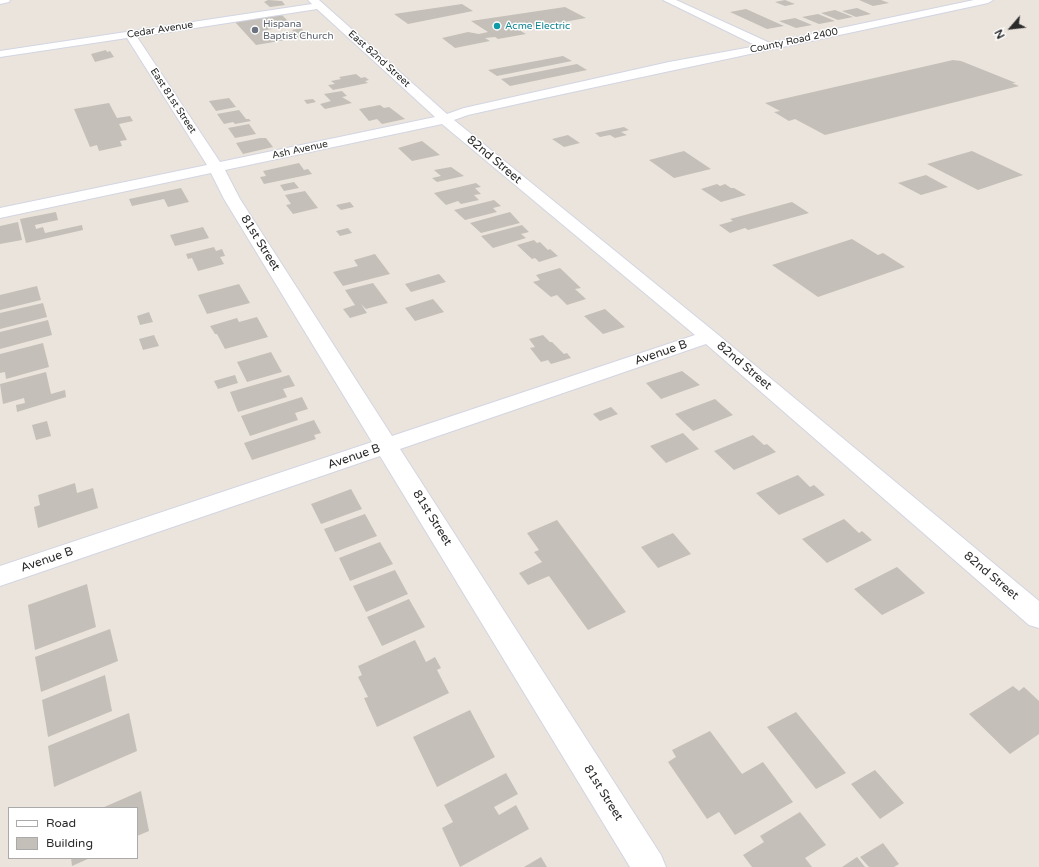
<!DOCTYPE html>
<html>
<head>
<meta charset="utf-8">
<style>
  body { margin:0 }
  #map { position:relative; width:1039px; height:867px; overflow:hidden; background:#ebe4dc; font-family:"Varela Round",sans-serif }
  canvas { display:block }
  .legend { position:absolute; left:8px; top:807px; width:130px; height:52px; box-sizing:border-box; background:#fff; border:1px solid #aaa; margin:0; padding:5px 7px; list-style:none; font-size:12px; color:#2a2a2a }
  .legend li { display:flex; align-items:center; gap:8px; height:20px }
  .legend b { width:20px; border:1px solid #aaa }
  .north { position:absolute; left:991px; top:8px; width:40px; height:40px; -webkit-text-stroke:3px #fff; paint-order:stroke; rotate:242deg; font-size:11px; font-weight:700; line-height:16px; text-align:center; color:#2a2a2a }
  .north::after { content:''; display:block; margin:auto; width:14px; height:18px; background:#2a2a2a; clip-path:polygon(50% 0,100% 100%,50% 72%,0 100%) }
</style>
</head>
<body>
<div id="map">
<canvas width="1039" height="867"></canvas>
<ul class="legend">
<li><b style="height:5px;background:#fff"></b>Road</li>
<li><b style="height:11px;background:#c4bfb8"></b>Building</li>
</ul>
<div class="north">N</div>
</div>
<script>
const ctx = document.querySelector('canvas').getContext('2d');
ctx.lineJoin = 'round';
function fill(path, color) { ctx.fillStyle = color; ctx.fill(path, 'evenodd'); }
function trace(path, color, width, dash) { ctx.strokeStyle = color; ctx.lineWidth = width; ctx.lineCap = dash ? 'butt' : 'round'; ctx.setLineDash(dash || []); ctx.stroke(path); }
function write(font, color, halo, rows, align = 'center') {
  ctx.font = font + ' "Varela Round",sans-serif'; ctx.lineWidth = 3; ctx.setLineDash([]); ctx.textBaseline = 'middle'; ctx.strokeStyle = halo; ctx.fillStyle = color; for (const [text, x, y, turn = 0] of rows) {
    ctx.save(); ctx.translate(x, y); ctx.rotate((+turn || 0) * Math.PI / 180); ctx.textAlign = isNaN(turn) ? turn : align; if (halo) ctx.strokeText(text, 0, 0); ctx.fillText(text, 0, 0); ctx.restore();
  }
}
const building = new Path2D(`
  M268,0L282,1L285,5L270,7L264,2Z
  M785,0L795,4L785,6L775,2Z
  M859,0H881L889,3L873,6Z
  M462,4L473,11L408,24L394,14Z
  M565,7L586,18L519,30L526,34L498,39L495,37L485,38L490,41L455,48L442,38L468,32L479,34L488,32L471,21Z
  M857,8L871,14L856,17L842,11Z
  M746,9L784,26L767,29L730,12Z
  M835,10L853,17L838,20L821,13Z
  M818,14L835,21L819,24L802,17Z
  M282,15L289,22L269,25L273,29L266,30L269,34L294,32L292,30L301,28L309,36L256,45L235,22Z
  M795,18L812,25L796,28L779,21Z
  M106,50L107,52L110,51L114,57L95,62L91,54Z
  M563,56L572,61L497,76L488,70Z
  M953,60L961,61L1016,83H1012L1019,86L825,135L795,119L789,121L774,112L780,111L765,103Z
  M577,64L587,70L510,86L501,79Z
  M356,74L361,78L365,77L369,80L365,81L368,83L333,90L328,85L335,84L331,81L341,79L339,77Z
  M342,91L347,96L342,97L352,103L325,109L320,104L331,101L324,94Z
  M229,98L236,107L216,111L209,101Z
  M313,99L316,102L307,104L304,100Z
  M109,103L117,118L130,116L133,121L119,124L127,140L120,141L122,146L99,151L97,145L90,147L74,109Z
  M380,105L384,108L389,107L405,119L382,124L377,119L369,121L359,109Z
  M239,110L246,119H249L251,121L235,124L233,122L224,124L217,114Z
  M249,124L256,134L235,138L228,128Z
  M624,127L629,130L621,132L627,135L615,138L610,135L600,137L595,133Z
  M568,135L580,143L564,147L552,139Z
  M260,138H266L273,147L243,154L236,143Z
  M422,141L440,155L412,161L398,148Z
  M684,151L711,169L674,178L649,160Z
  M972,151L1023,175L978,190L927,164Z
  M299,163L304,170L308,169L312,174L264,184L260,177L266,176L263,171Z
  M451,167L464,176L437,182L432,178L441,176L434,170Z
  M926,175L948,187L921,195L898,183Z
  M294,182L299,188L284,191L280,185Z
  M476,183L481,187L475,188L481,194L474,195L479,200L461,204L458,201L446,205L434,193Z
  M717,184L720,186L725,184L731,188H734L746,195L721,202L701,189Z
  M181,188L189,202L168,207L164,199L132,206L129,199Z
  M305,191L318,208L293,214L286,205L291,204L285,195Z
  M494,200L501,206L493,208L497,212L465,220L454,210Z
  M350,202L354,207L341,210L336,205Z
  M792,202L809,213L748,230L745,228L730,233L719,225L733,221L730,219Z
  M56,212L58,220L35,225L36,229L43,227L45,233L82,225L83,230L26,243L20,219Z
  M510,212L520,223L481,233L470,223Z
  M18,222L22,240L0,244V226Z
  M522,225L529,232L521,234L526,238L493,248L481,236Z
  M203,227L209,238L175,246L170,235Z
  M348,228L352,233L340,236L336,231Z
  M852,239L878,255L883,253L905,267L818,297L772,265Z
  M534,240L537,243L540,242L548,250L550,249L558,256L539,262L535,258L532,259L517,245Z
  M214,247L216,251L222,249L225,256L220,257L224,264L198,271L192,258L188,259L186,254Z
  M375,254L390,274L343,286L333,272L358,266L354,260Z
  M560,268L581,288L575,289L586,299L567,305L557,295L551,297L533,282L540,280L536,275Z
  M439,274L446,282L411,292L405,284Z
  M373,283L388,303L366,309L361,304L367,313L350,318L343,309L355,305L345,290Z
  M239,284L250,303L207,314L198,295Z
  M37,286L41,300L0,310V295Z
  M433,299L444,312L415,321L405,308Z
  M43,303L47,317L0,329V313Z
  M605,309L625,327L603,334L584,316Z
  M149,312L153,322L140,325L137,316Z
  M257,317L268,337L225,349L217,334H215L210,326L237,318L239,322Z
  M48,320L52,335L0,349V332Z
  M154,335L159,346L143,350L139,339Z
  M543,335L550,342H552L564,354L567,353L571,358L551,364L548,360L541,362L530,348L535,347L529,339Z
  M43,343L49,367L6,379L5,372L0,373V354Z
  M271,352L282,372L247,382L237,362Z
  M682,371L700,385L661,399L646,383Z
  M46,372L51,394L65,390L66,397L17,412L16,405L25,403L24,398L3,404L0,384Z
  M235,375L238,383L218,389L214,381Z
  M289,375L295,386L283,389L287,397L238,412L230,392Z
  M302,397L308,409L295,413L298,420L250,436L241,416Z
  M715,399L733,415L693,431L675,414Z
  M611,407L618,414L600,421L593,414Z
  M314,420L321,433L314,435L316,439L252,460L244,443Z
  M47,421L51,436L36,440L32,425Z
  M683,433L699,449L666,463L650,446Z
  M753,435L764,445L767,444L776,452L734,470L714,451Z
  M798,475L810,487L814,485L825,495L779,515L756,493Z
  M75,483L77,493L93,488L98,508L38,528L34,507L40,505L38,495Z
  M351,489L362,509L321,524L311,504Z
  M365,514L377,536L335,552L324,529Z
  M844,519L859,533L862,531L872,540L827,563L802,539Z
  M557,520L626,612L588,630L549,576L528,585L519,573L542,562L534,552L539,550L527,533Z
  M673,533L691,554L658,568L641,547Z
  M380,542L393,564L350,581L339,558Z
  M897,567L925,593L882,615L854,589Z
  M395,570L408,594L366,612L353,586Z
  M87,584L96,627L35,650L28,605Z
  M409,599L425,627L382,646L367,617Z
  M110,629L118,661L41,692L35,657Z
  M415,640L426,662L435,657L441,668L437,670L449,693L377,727L364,698L368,697L358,677L362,675L358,666Z
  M105,675L112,711L48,737L42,700Z
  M1013,686L1019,691L1024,687L1039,701V734L1010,754L969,714Z
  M470,710L495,757L437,787L413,737Z
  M796,712L846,773L816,789L767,727Z
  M129,713L137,751L54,787L48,746Z
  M710,731L742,774L763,762L793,802L735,835L719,812L707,819L668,762L676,757L672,750Z
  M875,770L904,803L880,819L851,784Z
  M506,773L518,794L494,807L499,815L516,805L529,829L460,867L442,828L453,822L444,805Z
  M141,791L149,831L137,836V808H102Z
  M800,812L826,845L805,858L812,867H752L743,855L764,842L760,836Z
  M883,843L899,864L894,867H869L860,857Z
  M541,857L547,867H524Z
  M857,857L865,867H842Z
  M71,858H90L72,866Z`);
const minor = new Path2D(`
  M0,0H10L9,2L0,4Z
  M308,0H319L447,114L464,108L669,62L757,46L663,0H676L770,43L974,0H993L988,3C815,41 641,76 468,115L454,120L716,333L1039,601V628L1029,625L706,344L400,449L661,855L666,867H630L380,456L0,586V566L372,442L224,199L211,173L0,218V208L207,165L127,38L0,57V51L312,4ZM317,9L435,117L220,162L137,37ZM442,124L695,335L392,436L240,199L225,170Z`);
const markers = [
  [497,26,4,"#0f9aa8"],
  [255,30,4,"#6b7280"]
];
const farWorshipnames = [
  ["Hispana",263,24],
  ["Baptist Church",263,36]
];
const farCulturenames = [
  ["Acme Electric",505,26]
];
const farStreetnames = [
  ["Cedar Avenue",160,30,-9],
  ["County Road 2400",794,41,-12],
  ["East 82nd Street",379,59,42],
  ["East 81st Street",173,101,57],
  ["Ash Avenue",300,150,-12]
];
const streetNames = [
  ["82nd Street",494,160,40],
  ["81st Street",260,243,58],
  ["Avenue B",661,353,-19],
  ["82nd Street",744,366,40],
  ["Avenue B",354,457,-19],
  ["81st Street",432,518,58],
  ["Avenue B",47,560,-19],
  ["82nd Street",991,576,40],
  ["81st Street",603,793,58]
];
fill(building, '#c4bfb8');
trace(minor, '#d2d5e2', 2);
fill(minor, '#fff');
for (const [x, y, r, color] of markers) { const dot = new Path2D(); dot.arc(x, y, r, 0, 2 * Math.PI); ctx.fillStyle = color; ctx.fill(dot); trace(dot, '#fff', 1.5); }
write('10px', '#5b616d', '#fff', farWorshipnames, 'left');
write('10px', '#0d838f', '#fff', farCulturenames, 'left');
write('10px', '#2a2a2a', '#fff', farStreetnames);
write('12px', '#2a2a2a', '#fff', streetNames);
</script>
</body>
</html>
